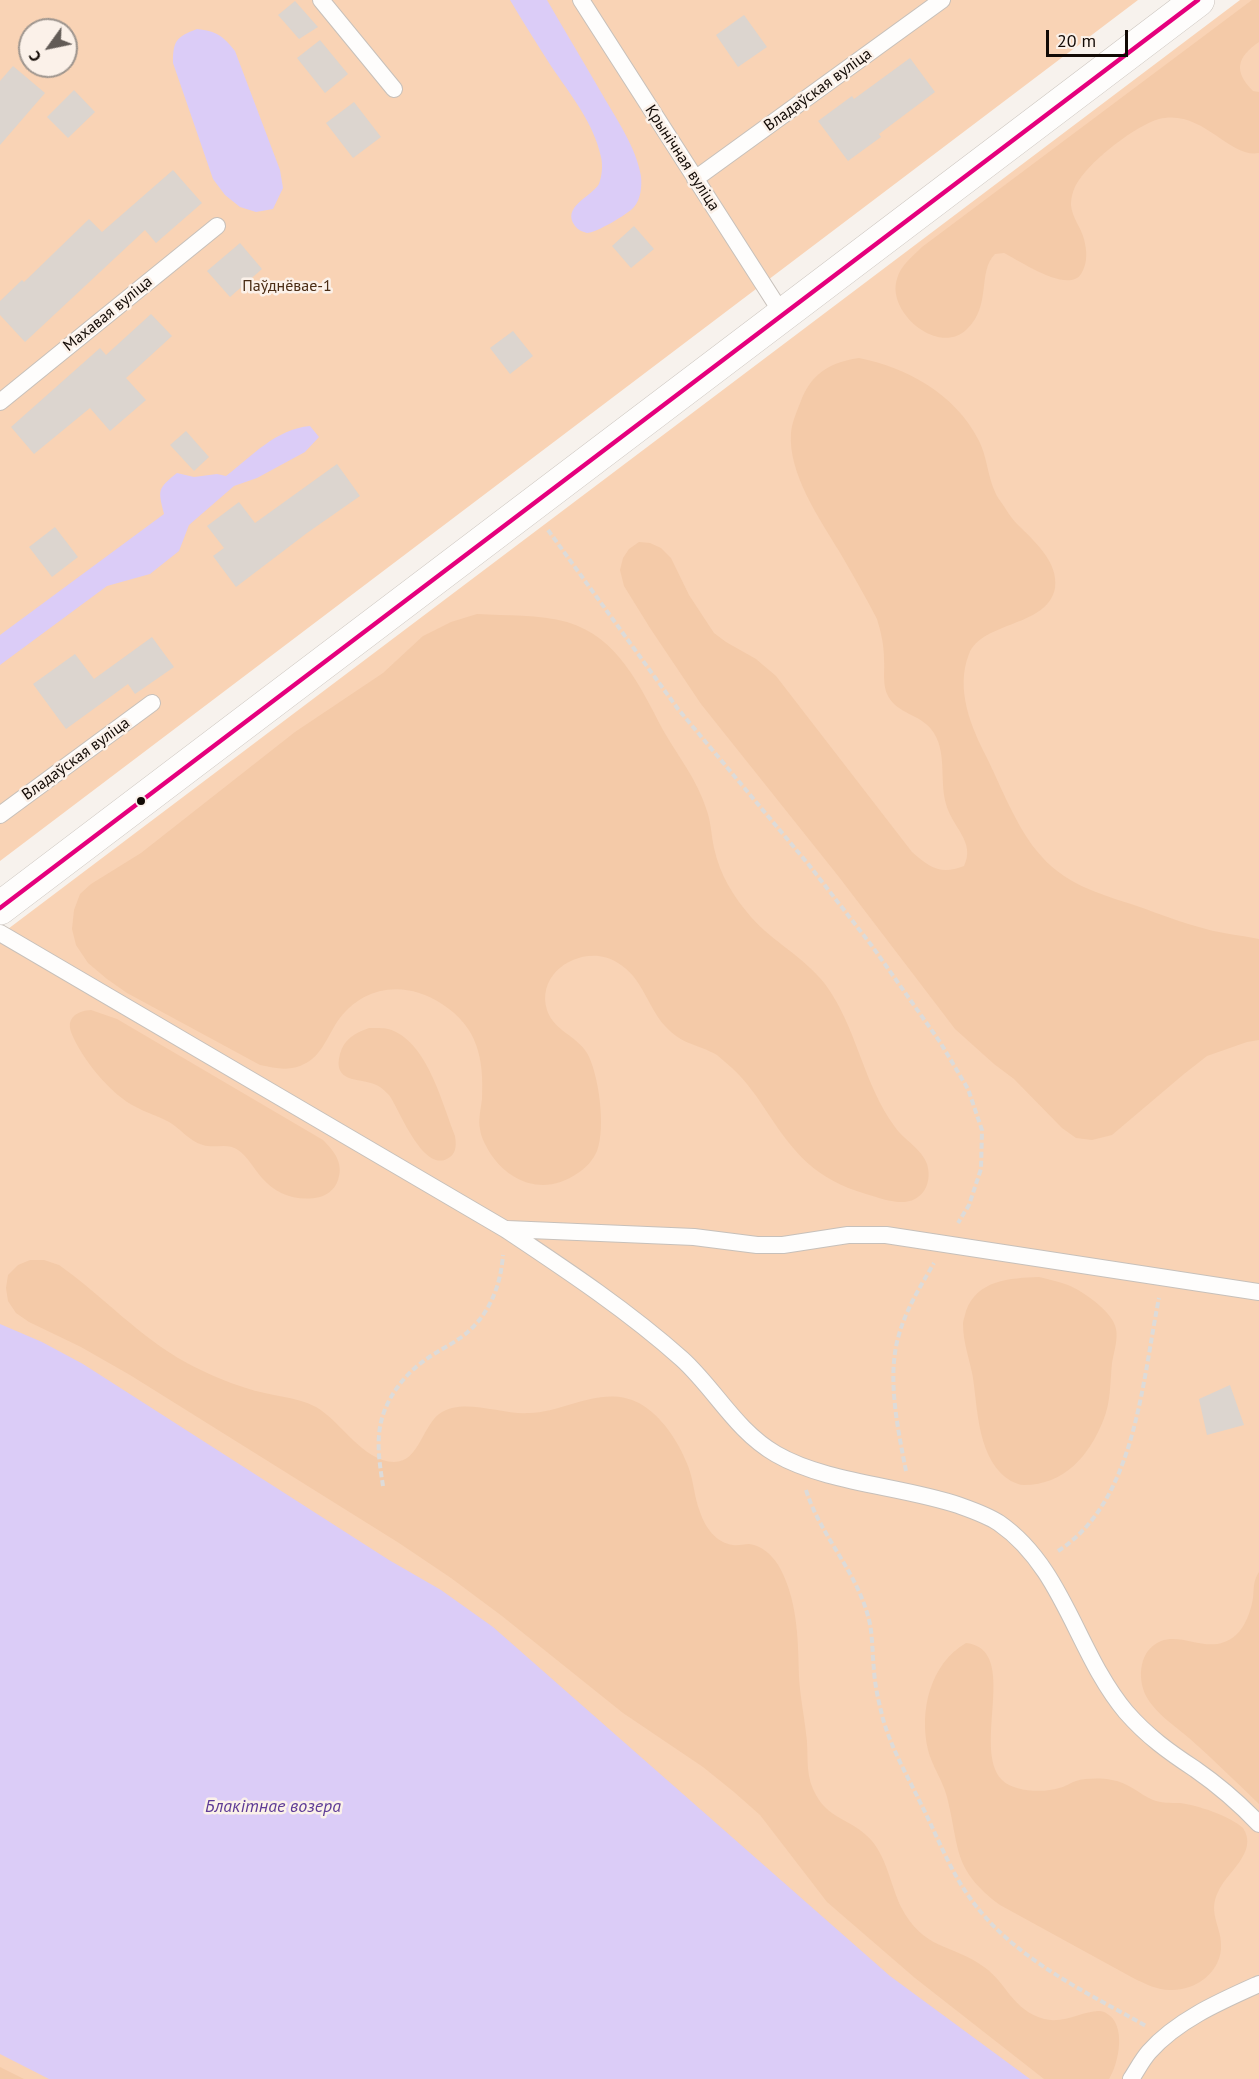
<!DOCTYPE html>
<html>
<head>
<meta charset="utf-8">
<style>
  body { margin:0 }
  #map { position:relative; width:1259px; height:2079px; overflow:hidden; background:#f7f2ed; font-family:"PT Sans",sans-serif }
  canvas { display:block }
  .north { position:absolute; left:18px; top:18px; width:60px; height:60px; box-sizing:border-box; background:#fbf1e9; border:2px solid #9e958e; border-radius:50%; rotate:237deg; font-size:16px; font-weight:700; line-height:24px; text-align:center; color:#120a05 }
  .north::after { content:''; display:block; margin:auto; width:21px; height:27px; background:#625b56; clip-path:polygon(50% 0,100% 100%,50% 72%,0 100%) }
  .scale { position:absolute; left:1046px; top:30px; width:82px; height:27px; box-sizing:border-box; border:3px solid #120a05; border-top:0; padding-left:8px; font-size:18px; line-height:21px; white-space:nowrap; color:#120a05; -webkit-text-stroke:4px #fbf1e9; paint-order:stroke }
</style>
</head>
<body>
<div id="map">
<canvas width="1259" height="2079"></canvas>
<div class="north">С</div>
<div class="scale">20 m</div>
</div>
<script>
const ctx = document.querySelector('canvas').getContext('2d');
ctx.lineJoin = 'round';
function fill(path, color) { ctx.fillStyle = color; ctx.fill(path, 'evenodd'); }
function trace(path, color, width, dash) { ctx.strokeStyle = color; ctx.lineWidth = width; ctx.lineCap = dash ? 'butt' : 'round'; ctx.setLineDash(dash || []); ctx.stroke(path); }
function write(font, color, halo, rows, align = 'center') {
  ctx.font = font + ' "PT Sans",sans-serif'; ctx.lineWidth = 5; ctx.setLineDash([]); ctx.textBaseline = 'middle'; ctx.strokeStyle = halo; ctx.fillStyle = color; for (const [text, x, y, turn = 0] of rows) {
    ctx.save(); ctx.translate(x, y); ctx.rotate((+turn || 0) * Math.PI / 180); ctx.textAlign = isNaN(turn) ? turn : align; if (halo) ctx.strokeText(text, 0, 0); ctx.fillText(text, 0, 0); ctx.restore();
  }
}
const green = new Path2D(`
  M0,0H1138L0,861ZM30,30H66V66H30Z
  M1240,0H1259V2079H0V935Z`);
const forest = new Path2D(`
  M1252,0H1259V42C1237,57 1233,71 1253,91L1259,92V153C1230,159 1202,108 1159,119C1135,126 1093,159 1079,180C1074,187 1071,196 1071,205C1072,218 1081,227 1084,239C1087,251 1088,263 1081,274C1068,294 1020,261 1004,253L995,254C977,272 992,305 967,329C939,357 886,312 897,279C900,266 913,256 922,247Z
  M859,358C906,367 955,394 978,439C989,459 987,483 1001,502C1006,509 1011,518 1017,524C1033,540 1059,562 1055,588C1048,627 982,621 969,654C955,689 971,727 987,758C1001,787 1016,825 1036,850C1063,884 1097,893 1137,906C1160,914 1182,923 1206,929C1223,934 1241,935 1259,939V1040L1247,1042L1207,1056L1184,1074L1112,1135L1092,1140L1076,1138L1062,1128L1014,1079L994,1064L955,1029L839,877L701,704L650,628L624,586L620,570L623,558L629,549L639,542L650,543L661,548L671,558L689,595L714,633L726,642L756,659L776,676L912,852C930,868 941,875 964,866C976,842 952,827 946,804C939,779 948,750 931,729C919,714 898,714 888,696C882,685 885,671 884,659C884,645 881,632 877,619C865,596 852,573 839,551C819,518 788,473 791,433C792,421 798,409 802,398C813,372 832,362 859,358Z
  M477,614C506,616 539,614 567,622C618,637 640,686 663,730C678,756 697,780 706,808C711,821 711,834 714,848C720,875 733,896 751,917C773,942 804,957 825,984C857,1027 863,1084 895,1127C904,1140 922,1149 927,1164C931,1177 928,1192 915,1199C904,1205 888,1201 876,1197C821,1182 800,1162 769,1115C758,1098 747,1082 732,1068C727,1064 722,1059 717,1055C698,1044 682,1045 665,1026C647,1006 643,978 618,963C586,942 535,970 547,1010C554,1031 576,1035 587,1053C599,1074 606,1128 597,1151C593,1160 587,1167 578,1173C547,1195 513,1185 492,1156C487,1148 481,1138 480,1129C478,1120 481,1108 482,1099C484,1059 478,1027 442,1004C405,980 363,985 337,1022C326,1039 321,1058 300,1066C286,1071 274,1068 260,1065L127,993L107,979L88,963L76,945L72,929L74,910L80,894L91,884L141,853L295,732L383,673L423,636L451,622Z
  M91,1010L117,1019L323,1140C334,1151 344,1163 338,1180C335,1190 325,1197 315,1198C294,1201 275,1193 262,1178C254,1169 248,1157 238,1150C227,1142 215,1149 203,1145C189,1141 181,1129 169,1122C159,1116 146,1113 136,1107C111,1095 81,1058 71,1032C66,1017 78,1011 91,1010Z
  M369,1028C378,1028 388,1027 396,1032C429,1049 442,1103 455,1136C456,1143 457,1152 450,1157C424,1177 399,1108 389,1095C385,1091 380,1086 374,1084C359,1078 332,1083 340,1054C344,1039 355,1033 369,1028Z
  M30,1260H44L59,1265C103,1296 139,1337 187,1363C206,1373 226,1382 246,1388C269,1396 295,1396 316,1407C342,1422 362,1461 394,1462C420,1462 422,1424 442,1412C465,1398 503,1415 529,1413C566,1412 602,1384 639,1403C661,1415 679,1442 688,1466C694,1481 694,1497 700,1512C705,1527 716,1543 733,1545C738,1546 743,1544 749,1544C765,1546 777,1560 783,1574C798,1607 798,1642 799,1677C800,1696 804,1714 806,1733C809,1752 805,1771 813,1789C827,1821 851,1817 872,1841C887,1859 891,1886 901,1907C924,1951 951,1943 984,1967C1007,1983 1012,2010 1044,2019C1068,2025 1092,2005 1106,2013C1127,2024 1119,2063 1109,2079H1044L915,1978L827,1902L760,1815L734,1792L703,1767L623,1713L502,1616L451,1578L399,1543L130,1375L81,1347L29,1322L16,1313L8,1301L6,1288L8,1275L18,1265Z
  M1039,1277C1047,1279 1057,1281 1065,1284C1079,1288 1108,1309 1114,1323C1120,1335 1114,1350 1112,1363C1110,1382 1111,1403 1103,1421C1089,1456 1064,1485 1024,1485C1019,1485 1016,1483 1011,1481C978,1461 978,1412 973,1378C970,1360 963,1343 963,1324C963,1320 965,1316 966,1311C977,1280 1010,1278 1039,1277Z
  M1259,1572V1804C1236,1782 1213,1759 1189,1738C1174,1725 1156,1714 1146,1696C1137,1678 1139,1650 1161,1641C1185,1632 1211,1657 1236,1635C1245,1627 1251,1611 1253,1598C1254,1588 1253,1581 1259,1572Z
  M966,1643C1021,1649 971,1748 1002,1780C1014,1792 1044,1793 1059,1788C1065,1787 1070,1783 1076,1781C1086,1778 1101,1778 1112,1780C1128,1782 1139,1794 1153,1800C1161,1803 1170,1803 1180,1803C1197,1805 1230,1816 1243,1828C1259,1852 1226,1873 1218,1892C1207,1914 1223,1928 1221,1949C1219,1974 1194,1991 1170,1990C1157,1990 1146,1984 1135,1979L1000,1905C952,1869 960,1849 947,1797C943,1781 932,1766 928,1750C919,1711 930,1664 966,1643Z
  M0,2067L24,2079H0Z`);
const water = new Path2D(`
  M510,0H547C565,31 584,63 602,94C617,120 636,147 641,176C642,186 641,199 634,207C628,214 596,233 587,233C583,232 578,230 575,226C561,207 591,197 599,184C602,176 603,165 601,157C594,123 570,94 551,66C537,44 523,22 510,0Z
  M197,29C217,31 223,36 235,51L280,170L283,188L273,209L256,212L240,207L225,195L213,179L173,63C173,41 176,37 197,29Z
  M310,426L319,437L305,452L257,478L234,486L189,525L179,551L150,574L107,586L0,665V635L164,514C158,490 157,489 177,473L194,477L217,474L226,476C252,456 276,429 310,426Z
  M0,1324L42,1342L83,1364L389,1560L441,1590L493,1627L890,1976L1030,2079H49L0,2054Z`);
const building = new Path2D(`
  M295,1L318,27L299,39L278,15Z
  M744,15L767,47L738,67L716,35Z
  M320,40L348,74L325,93L297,58Z
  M910,58L935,92L879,134L881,137L848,161L818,121L852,96L854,99Z
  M13,66L45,93L0,145V81Z
  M74,90L95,112L68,138L47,117Z
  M354,102L381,137L353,158L326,123Z
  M173,170L202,203L156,243L145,230L25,342L0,315V301L22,280L24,282L89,219L102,232Z
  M634,226L654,249L631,268L612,246Z
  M240,243L262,269L230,297L207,271Z
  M151,314L172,336L126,378L146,400L110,431L90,408L34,454L11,427L100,348L106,355Z
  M513,331L533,356L510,374L490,348Z
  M186,431L209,457L194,471L170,445Z
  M337,464L360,496L307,533L236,587L213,556L224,548L207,526L239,502L255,523Z
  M55,527L78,557L52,577L29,547Z
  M152,637L174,667L135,694L128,684L66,729L33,684L75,654L94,679Z
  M1230,1385L1244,1425L1207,1435L1199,1399Z`);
const path = new Path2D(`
  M548,530L678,709L809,865L872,946L940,1042L968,1089L982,1130L981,1169L969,1205L958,1223
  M906,1471C898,1430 887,1379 898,1338C905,1311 920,1287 934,1263
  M383,1486C380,1466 376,1443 381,1422C387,1397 404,1375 425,1360C440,1349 458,1342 471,1329C491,1310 501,1283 503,1255
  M806,1490C820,1535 855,1569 868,1616C873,1633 872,1652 874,1670C875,1687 879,1703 883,1719C892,1750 908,1777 922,1806C939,1840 952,1876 976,1906C1019,1961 1086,1992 1146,2026
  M1058,1551C1136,1501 1142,1381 1159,1298`);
const lane = new Path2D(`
  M321,0L394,89
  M581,0L783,315
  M695,179L942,0
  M0,402L217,226
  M0,815L152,703
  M0,933L505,1229C565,1269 627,1310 682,1359C715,1389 736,1431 776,1454C826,1483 902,1486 958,1505C972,1510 987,1515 999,1523C1064,1568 1077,1654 1126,1712C1147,1736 1169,1752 1195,1769C1218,1785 1240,1804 1259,1824
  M507,1229L694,1237L757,1245H783L848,1235H886L1259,1292
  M1131,2079C1137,2070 1142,2060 1149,2052C1177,2020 1221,2001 1259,1984`);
const primary = new Path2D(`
  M0,908L1198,0`);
const bus1 = new Path2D(`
  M0,908L1198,0`);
const markers = [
  [141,801,5,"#120a05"]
];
const streetNames = [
  ["Владаўская вуліца",818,90,-36],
  ["Крынічная вуліца",682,158,57],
  ["Махавая вуліца",108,314,-39],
  ["Владаўская вуліца",76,759,-36]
];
const parkNames = [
  ["Паўднёвае-1",287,286]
];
const waterNames = [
  ["Блакітнае возера",273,1807]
];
fill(green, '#f9d3b5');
fill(forest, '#f4caa8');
fill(water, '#dbccf7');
fill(building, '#dcd5cf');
trace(lane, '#c7c0ba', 18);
trace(primary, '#c7c0ba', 34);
trace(path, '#dddbd9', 4, [6, 3]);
trace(lane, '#fefdfc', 16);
trace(primary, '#fefdfc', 33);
trace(bus1, '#e5007d', 4.5);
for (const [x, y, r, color] of markers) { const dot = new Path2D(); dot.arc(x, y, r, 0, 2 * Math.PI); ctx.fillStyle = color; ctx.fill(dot); trace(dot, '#fbf1e9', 2); }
write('16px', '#120a05', '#fbf1e9', streetNames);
write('16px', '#4a2c14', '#fbf1e9', parkNames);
write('italic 18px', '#5e3b96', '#fbf1e9', waterNames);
</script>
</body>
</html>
